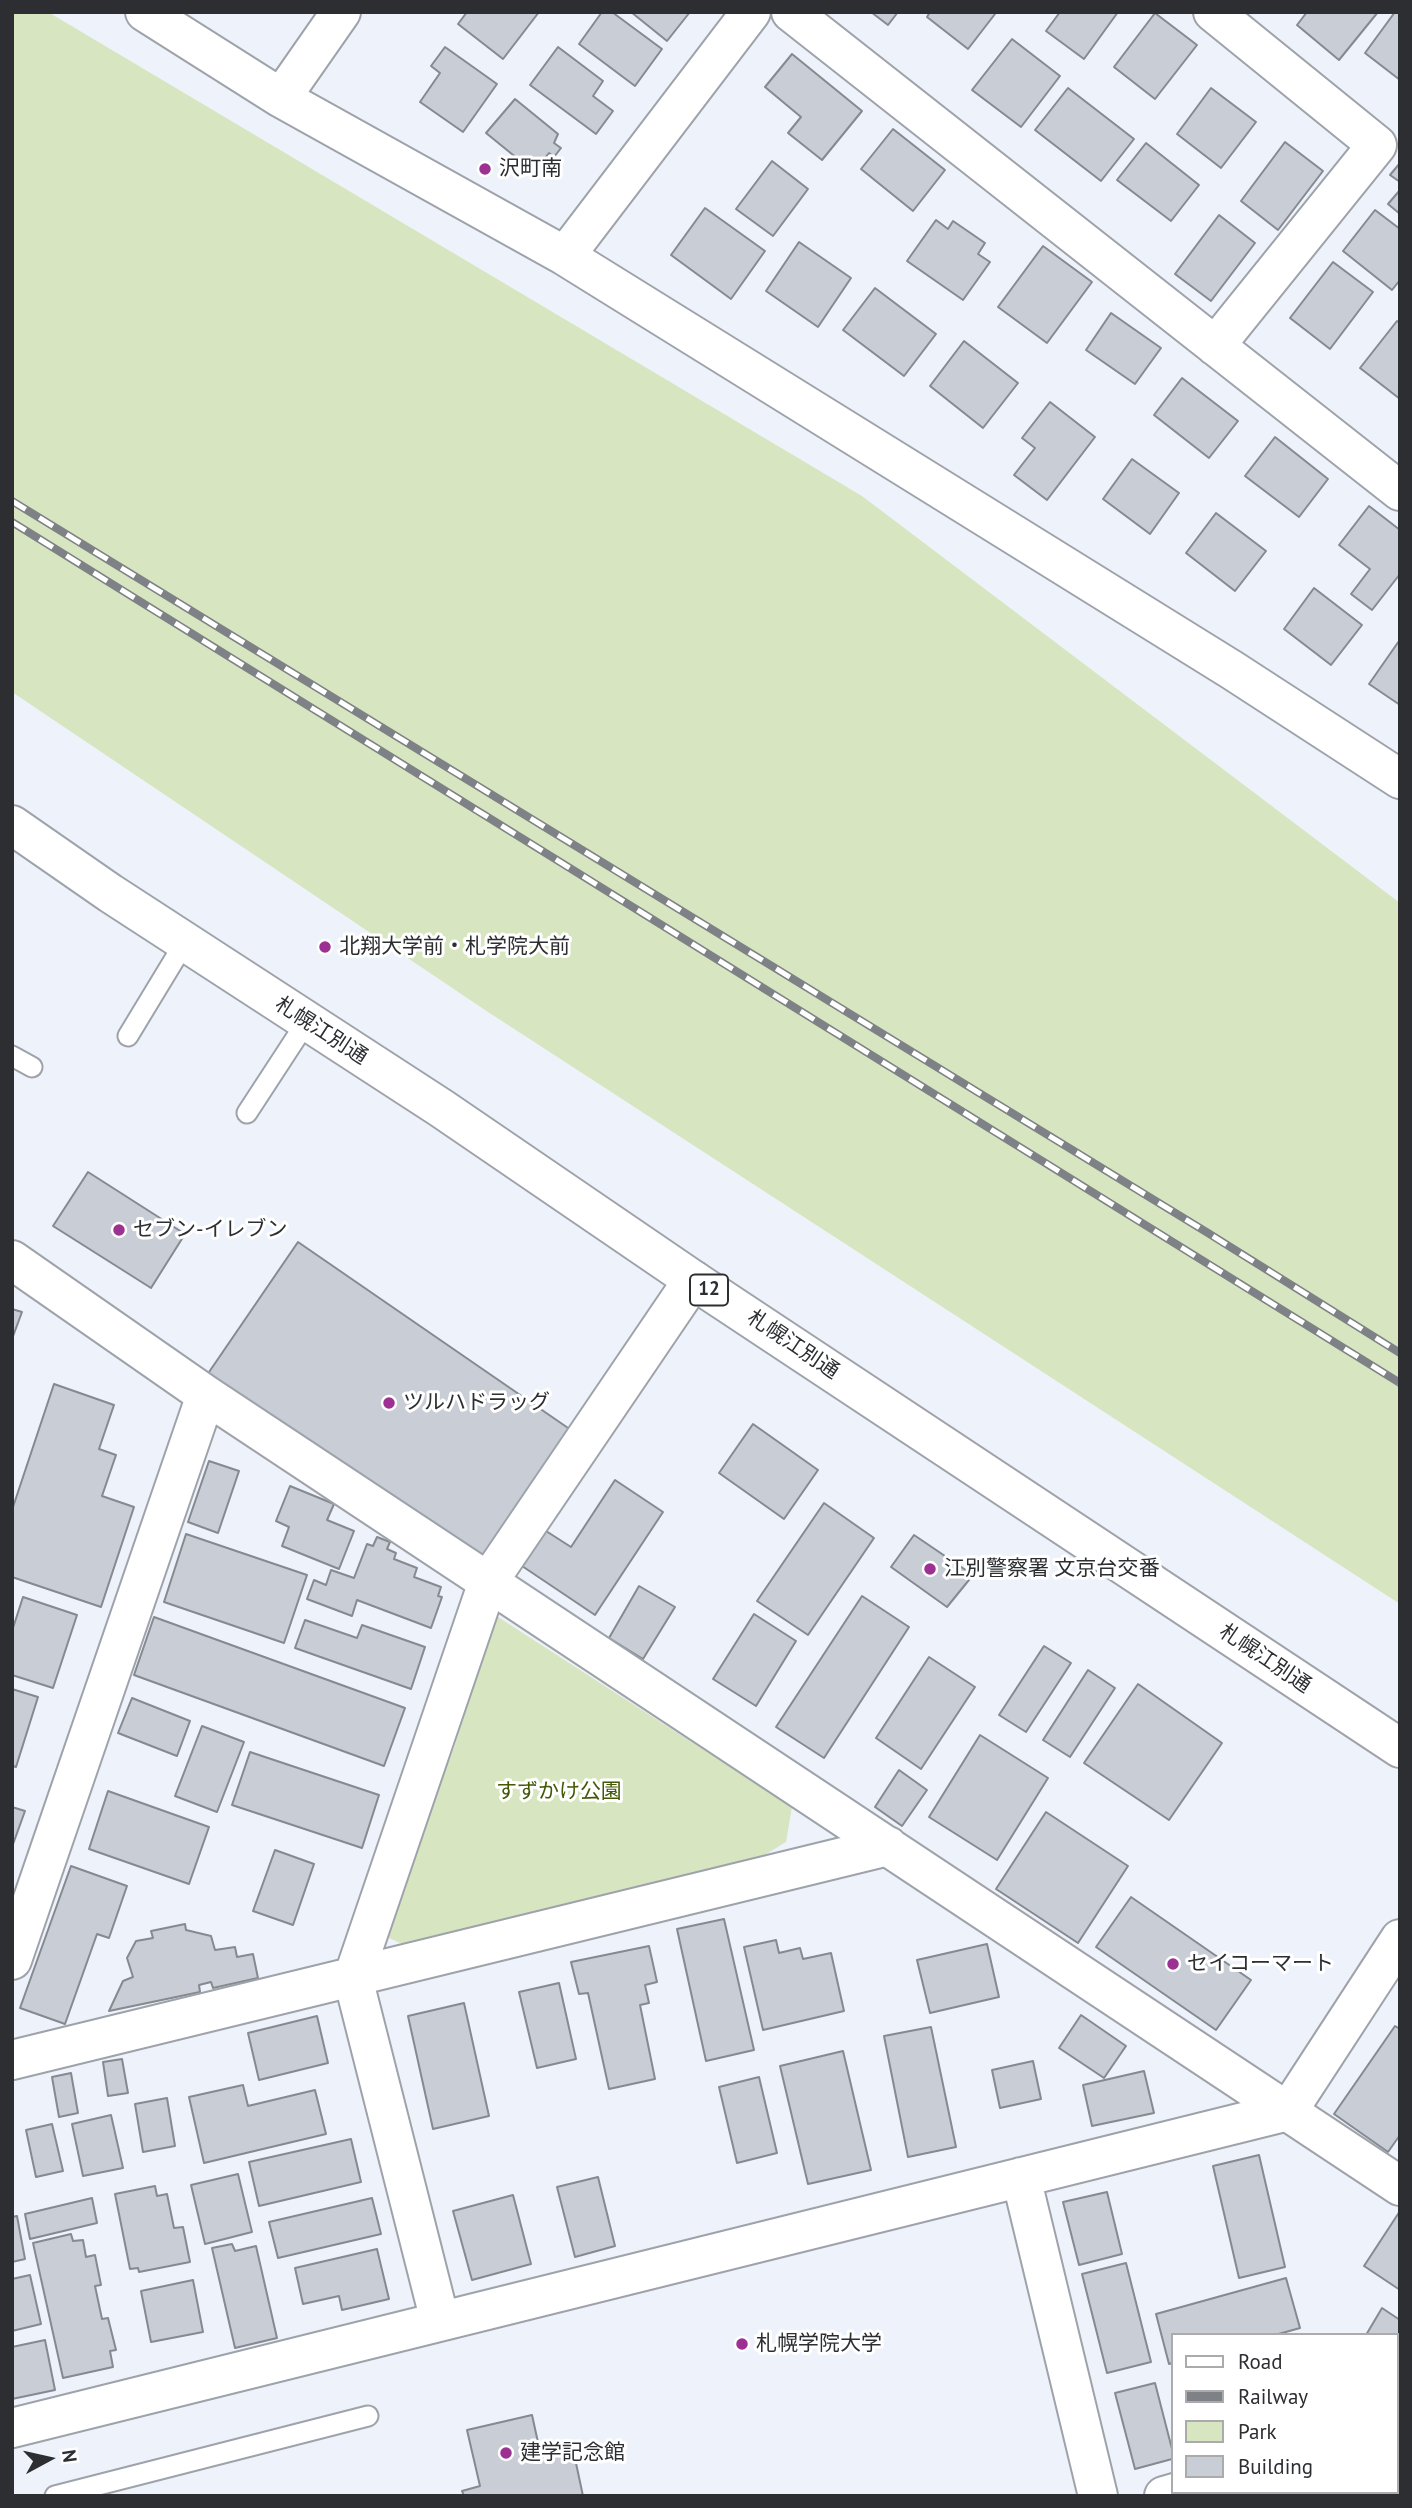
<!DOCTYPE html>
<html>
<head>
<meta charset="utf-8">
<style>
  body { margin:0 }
  #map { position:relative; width:1412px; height:2508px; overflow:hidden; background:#eef2fa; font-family:"PT Sans",sans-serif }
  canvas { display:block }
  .frame { position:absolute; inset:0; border:14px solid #2c2e31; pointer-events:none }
  .legend { position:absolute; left:1171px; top:2333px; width:228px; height:161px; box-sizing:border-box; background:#fff; border:2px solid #ababad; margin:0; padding:9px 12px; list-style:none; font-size:21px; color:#2c2e31 }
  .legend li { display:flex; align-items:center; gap:14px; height:35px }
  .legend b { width:35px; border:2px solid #ababad }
  .north { position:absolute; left:14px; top:2424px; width:70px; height:70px; -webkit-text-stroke:5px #fff; paint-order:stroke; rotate:82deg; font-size:19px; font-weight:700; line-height:28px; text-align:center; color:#2c2e31 }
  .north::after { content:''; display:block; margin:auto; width:24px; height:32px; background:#2c2e31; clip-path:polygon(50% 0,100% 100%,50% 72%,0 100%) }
</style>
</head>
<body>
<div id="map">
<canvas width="1412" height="2508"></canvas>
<div class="frame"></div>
<ul class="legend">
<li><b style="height:9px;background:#fff"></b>Road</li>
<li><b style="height:9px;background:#7e8186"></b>Railway</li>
<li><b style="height:19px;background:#d7e6c0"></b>Park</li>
<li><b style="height:19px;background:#c9cdd5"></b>Building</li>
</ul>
<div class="north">N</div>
</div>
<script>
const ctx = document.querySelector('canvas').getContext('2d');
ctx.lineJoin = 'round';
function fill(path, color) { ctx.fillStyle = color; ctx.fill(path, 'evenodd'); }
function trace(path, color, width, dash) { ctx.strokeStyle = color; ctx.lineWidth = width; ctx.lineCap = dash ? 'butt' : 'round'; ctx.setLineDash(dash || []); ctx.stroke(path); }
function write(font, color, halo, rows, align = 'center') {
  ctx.font = font + ' "PT Sans","Noto Sans JP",sans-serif'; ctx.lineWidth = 6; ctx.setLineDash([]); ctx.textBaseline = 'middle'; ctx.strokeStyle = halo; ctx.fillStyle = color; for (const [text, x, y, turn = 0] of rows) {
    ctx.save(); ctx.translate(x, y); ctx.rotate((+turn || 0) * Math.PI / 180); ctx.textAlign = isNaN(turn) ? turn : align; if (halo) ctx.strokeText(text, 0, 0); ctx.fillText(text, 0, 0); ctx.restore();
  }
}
const green = new Path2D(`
  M12,12H48L862,496L1400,903V1604L485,1010L12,692Z
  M495,1615L792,1807L786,1842L753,1862L409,1947L389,1938L387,1918L454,1748Z`);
const building = new Path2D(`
  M467,12H539L503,59L458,24Z
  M602,12H612L662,49L635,86L579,44Z
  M631,12H690L667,41Z
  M871,12H898L888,25Z
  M930,12H993L995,14L968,49L927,17Z
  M1060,12H1118L1084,59L1046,31Z
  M1307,12H1378L1339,60L1297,25Z
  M1395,12H1400V80L1365,53Z
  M1155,13L1197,45L1155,99L1114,67Z
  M1012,39L1060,76L1021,127L972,90Z
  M445,47L497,84L463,132L420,102L440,73L431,66Z
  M558,47L603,81L593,96L613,111L596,134L530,85Z
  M792,54L862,111L822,160L788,133L801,117L765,87Z
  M1068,88L1134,139L1101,181L1035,130Z
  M1211,88L1256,122L1221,168L1177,134Z
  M515,99L558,134L554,143L561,148L554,157L549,153L534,172L486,133Z
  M893,129L945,170L913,211L861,169Z
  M1285,142L1323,171L1278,230L1241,201Z
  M1146,143L1199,185L1171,221L1117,180Z
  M772,161L808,189L773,236L736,209Z
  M1400,163V182L1390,175Z
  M1400,190V214L1388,204Z
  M705,208L765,251L731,299L671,255Z
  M1375,210L1400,229V280L1392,290L1343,251Z
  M1219,215L1255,243L1211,301L1175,274Z
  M936,220L948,229L953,221L985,243L978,254L990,262L963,300L907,261Z
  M799,242L851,278L818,327L766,291Z
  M1043,246L1092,282L1047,343L998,307Z
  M1333,262L1373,292L1330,349L1290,318Z
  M875,288L936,334L904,376L843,330Z
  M1111,313L1161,348L1135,384L1086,350Z
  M1397,321L1400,323V399L1360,368Z
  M964,341L1018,383L983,428L930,386Z
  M1182,378L1238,421L1209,458L1154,415Z
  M1050,402L1095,437L1047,500L1014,475L1035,448L1022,438Z
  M1275,437L1328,479L1299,517L1245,476Z
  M1132,459L1179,493L1150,534L1103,499Z
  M1369,506L1400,530V574L1372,610L1351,594L1370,569L1339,545Z
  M1216,513L1266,551L1235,591L1186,553Z
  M1314,588L1362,625L1331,665L1284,629Z
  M1399,641H1400V705L1369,684Z
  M88,1172L185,1234L151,1288L53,1226Z
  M298,1242L571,1430L480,1563L207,1375Z
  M12,1309L22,1312L12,1339Z
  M54,1384L114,1405L99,1449L116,1455L102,1496L134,1507L101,1607L12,1577V1510Z
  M753,1424L818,1470L784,1519L719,1473Z
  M209,1461L239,1471L218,1533L188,1522Z
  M615,1480L663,1512L595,1615L522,1566L546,1531L571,1547Z
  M290,1486L334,1504L327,1520L354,1531L339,1569L282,1546L289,1527L276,1521Z
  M824,1503L874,1538L808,1635L757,1601Z
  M186,1534L307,1575L284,1643L164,1602Z
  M914,1535L973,1575L947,1607L891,1567Z
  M377,1537L390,1542L387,1549L396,1553L394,1559L417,1568L414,1577L441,1587L438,1596L442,1597L431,1628L357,1600L352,1616L307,1599L314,1580L326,1585L331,1570L354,1578L367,1544L373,1546Z
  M639,1586L675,1607L643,1659L609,1638Z
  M862,1596L909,1627L824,1758L776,1727Z
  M23,1597L77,1615L53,1688L12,1675V1631Z
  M754,1614L796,1641L756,1706L713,1679Z
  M154,1617L405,1708L384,1766L134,1675Z
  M305,1620L357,1638L362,1625L425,1647L411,1689L295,1648Z
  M1044,1646L1071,1663L1026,1732L999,1715Z
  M929,1657L975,1687L921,1769L876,1738Z
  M1088,1670L1115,1688L1070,1757L1043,1740Z
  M1138,1684L1222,1743L1169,1820L1084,1763Z
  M12,1689L38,1697L16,1767L12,1766Z
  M132,1698L190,1721L177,1756L118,1733Z
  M202,1726L244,1742L217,1812L175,1796Z
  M980,1735L1048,1778L997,1860L929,1817Z
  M250,1752L379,1795L362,1848L232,1805Z
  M899,1770L927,1790L902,1826L875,1807Z
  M108,1791L209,1827L189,1884L89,1849Z
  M12,1807L25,1811L12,1847Z
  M1046,1812L1128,1866L1078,1943L996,1889Z
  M275,1850L314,1864L293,1925L253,1911Z
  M71,1866L127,1886L109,1938L97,1934L65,2024L20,2008Z
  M1131,1897L1251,1980L1216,2030L1096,1947Z
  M724,1919L754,2050L706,2061L677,1929Z
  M185,1924L186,1930L211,1936L215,1950L235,1947L237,1957L253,1954L258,1978L213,1988L211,1982L199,1985L200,1992L109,2011L123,1981L133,1977L127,1958L136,1941L153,1938L151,1931Z
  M776,1940L779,1953L800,1948L803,1959L831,1953L844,2011L763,2030L744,1947Z
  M987,1944L999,1997L930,2013L917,1960Z
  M649,1946L657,1982L645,1985L649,2003L640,2005L655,2079L609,2089L588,1993L579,1994L571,1962Z
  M559,1983L576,2059L537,2068L519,1992Z
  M464,2003L489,2116L433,2129L408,2016Z
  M1081,2015L1126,2046L1104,2078L1059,2048Z
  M317,2016L328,2063L259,2080L248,2033Z
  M1395,2026L1400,2029V2135L1388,2152L1334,2114Z
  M931,2027L956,2147L908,2157L884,2036Z
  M843,2051L871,2170L808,2184L780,2066Z
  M122,2059L128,2093L108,2096L103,2062Z
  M1033,2061L1041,2099L1000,2108L992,2070Z
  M1144,2071L1154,2113L1092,2126L1083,2085Z
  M71,2073L78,2113L59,2117L52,2077Z
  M759,2077L777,2153L737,2163L719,2087Z
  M243,2085L248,2106L315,2090L326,2134L204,2163L189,2097Z
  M167,2098L175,2146L143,2152L135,2104Z
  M111,2115L123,2168L83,2176L72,2124Z
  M52,2124L63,2171L36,2177L26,2130Z
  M351,2139L361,2182L259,2206L249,2162Z
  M1259,2155L1285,2267L1239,2278L1213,2166Z
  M238,2174L252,2232L205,2244L191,2185Z
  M598,2177L615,2246L575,2257L557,2187Z
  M155,2186L157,2196L167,2194L174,2228L183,2227L190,2262L139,2272L138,2268L130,2269L115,2194Z
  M1107,2192L1122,2254L1079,2265L1063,2202Z
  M513,2195L531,2264L472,2280L453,2211Z
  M92,2198L97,2223L30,2239L25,2214Z
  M372,2198L381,2234L278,2258L269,2222Z
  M1400,2211V2290L1364,2266Z
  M17,2216L25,2259L12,2262V2217Z
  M71,2234L73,2241L83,2240L86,2257L95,2255L101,2285L95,2286L102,2319L108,2318L116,2350L110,2351L113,2367L63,2378L33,2243Z
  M232,2244L235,2251L256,2246L277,2338L235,2348L212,2248Z
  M377,2249L389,2299L342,2310L339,2296L303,2304L295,2268Z
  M1126,2263L1151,2362L1107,2373L1082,2274Z
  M30,2275L41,2324L12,2331V2279Z
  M1286,2278L1300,2328L1275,2335H1172V2363L1169,2364L1156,2314Z
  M193,2280L203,2332L151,2342L141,2291Z
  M1382,2308L1400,2320V2407L1396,2413V2335H1366Z
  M45,2340L55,2390L12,2399V2347Z
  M1155,2383L1172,2449V2459L1135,2469L1115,2393Z
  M532,2415L541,2456L573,2449L583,2496H464L462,2491L480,2486L467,2430Z
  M1400,2472V2496H1388L1387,2492H1396V2473Z`);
const lane = new Path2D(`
  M128,1036L185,942
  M12,1056L32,1067
  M247,1113L307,1021
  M55,2496L368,2416`);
const street = new Path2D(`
  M145,12L281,98L565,256L1232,670L1400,779
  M791,12L1400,491
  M1213,12L1377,145L1215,346
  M281,98L341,12
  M565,256L751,12
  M12,1260L206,1395L1400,2186
  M12,1960L206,1395
  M12,2060L888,1846
  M1021,2177L1098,2496
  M440,2321L353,1978L488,1582L693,1280
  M12,2428L1288,2111L1400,1939
  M1396,2438L1400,2437
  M1164,2496L1178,2492`);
const highway = new Path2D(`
  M12,825L110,893L441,1108L693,1280L1400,1748`);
const rail = new Path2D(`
  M12,501L1208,1233L1400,1353
  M12,522L1400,1383`);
const markers = [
  [485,169,7,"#9c3192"],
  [325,947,7,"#9c3192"],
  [119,1230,7,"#9c3192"],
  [389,1403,7,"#9c3192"],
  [930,1569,7,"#9c3192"],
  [1173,1964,7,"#9c3192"],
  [742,2344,7,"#9c3192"],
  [506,2453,7,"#9c3192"]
];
const shields = [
  [709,1290,38]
];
const shieldNames = [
  ["12",709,1290]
];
const poiNames = [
  ["沢町南",499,169],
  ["北翔大学前・札学院大前",339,947],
  ["セブン-イレブン",133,1230],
  ["ツルハドラッグ",403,1403],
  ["江別警察署 文京台交番",944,1569],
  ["セイコーマート",1187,1964],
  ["札幌学院大学",756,2344],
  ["建学記念館",520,2453]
];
const streetNames = [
  ["札幌江別通",321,1031,33],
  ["札幌江別通",793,1345,34],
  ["札幌江別通",1265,1659,34]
];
const parkNames = [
  ["すずかけ公園",559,1792]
];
fill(green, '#d7e6c0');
fill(building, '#c9cdd5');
trace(building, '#858990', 2);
trace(lane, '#9ea2aa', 23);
trace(street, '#9ea2aa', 42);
trace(highway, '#9ea2aa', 42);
trace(lane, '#fff', 19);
trace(street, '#fff', 38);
trace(highway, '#fff', 38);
trace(rail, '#7e8186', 8);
trace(rail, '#fff', 5, [16]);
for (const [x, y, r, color] of markers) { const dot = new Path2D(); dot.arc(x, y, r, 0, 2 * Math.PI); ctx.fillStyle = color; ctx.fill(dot); trace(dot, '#fff', 2.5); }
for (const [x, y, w] of shields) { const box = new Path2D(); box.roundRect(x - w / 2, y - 15.5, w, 31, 5); ctx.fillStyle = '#fff'; ctx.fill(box); trace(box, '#2c2e31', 2); }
write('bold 19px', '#2c2e31', null, shieldNames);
write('21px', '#2c2e31', '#fff', poiNames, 'left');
write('21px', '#2c2e31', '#fff', streetNames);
write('21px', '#435806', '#fff', parkNames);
</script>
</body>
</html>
